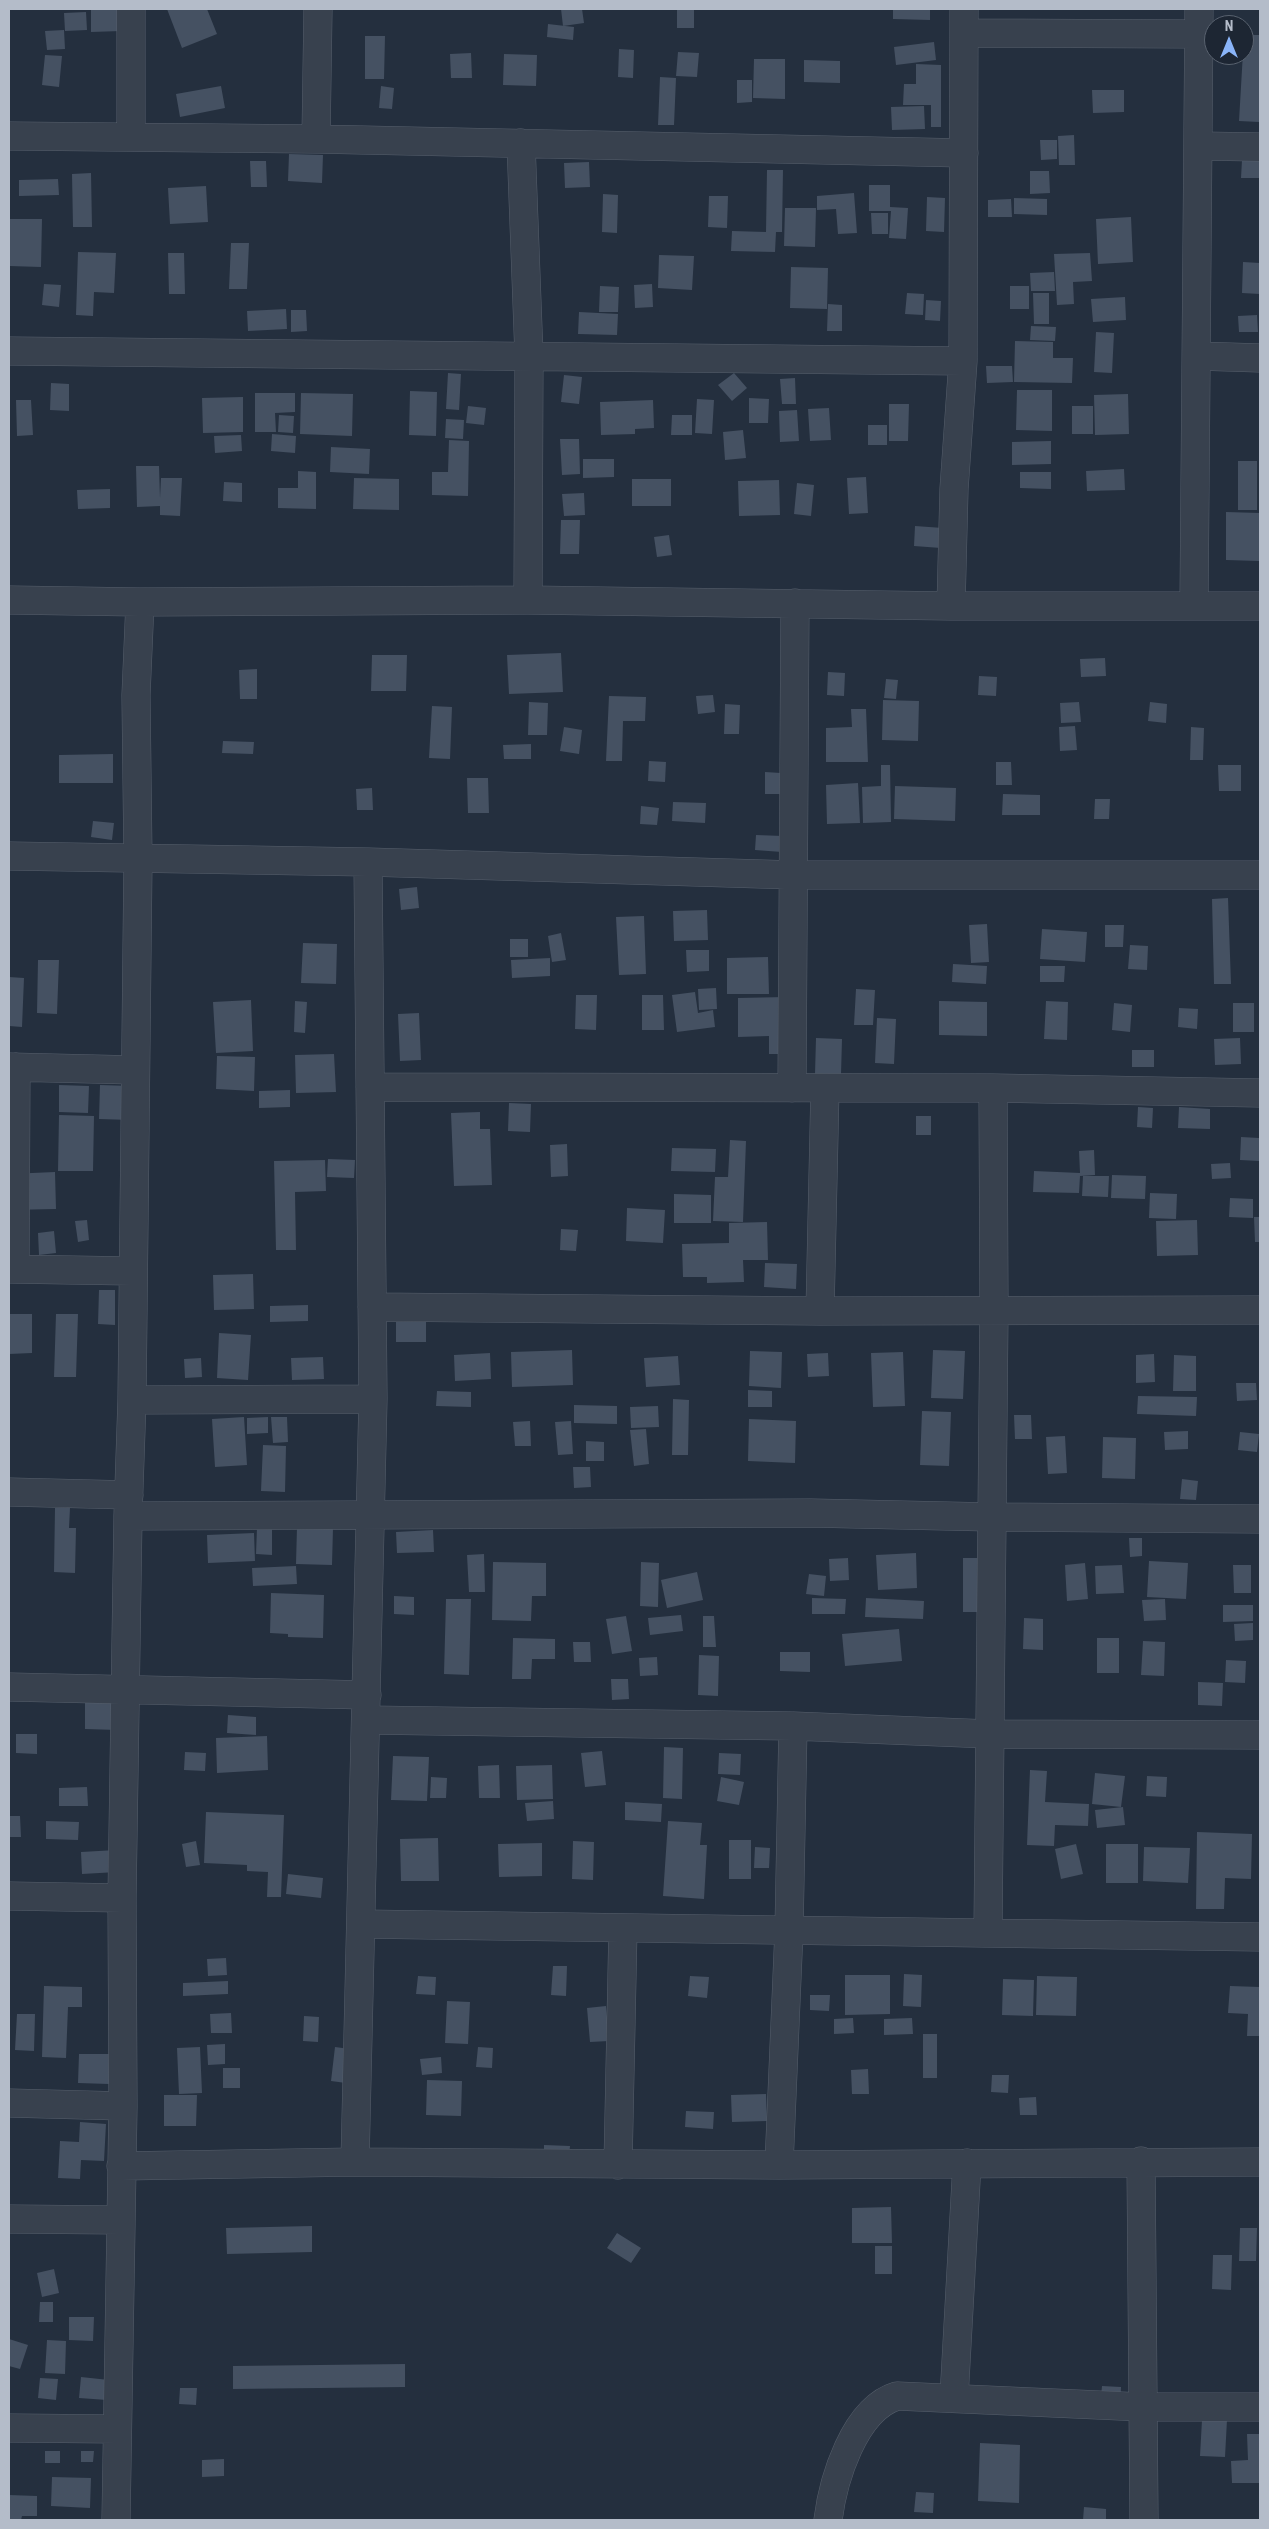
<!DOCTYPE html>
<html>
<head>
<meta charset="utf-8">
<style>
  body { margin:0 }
  #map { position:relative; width:1269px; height:2529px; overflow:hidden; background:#242f3e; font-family:"Roboto Condensed",sans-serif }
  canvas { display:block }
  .frame { position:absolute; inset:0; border:10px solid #b4bcc9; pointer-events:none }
  .north { position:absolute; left:1204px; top:15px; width:50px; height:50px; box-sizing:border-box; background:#1d2633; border:1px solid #59626f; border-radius:50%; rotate:0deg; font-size:14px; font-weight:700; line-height:20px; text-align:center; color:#b4bcc9 }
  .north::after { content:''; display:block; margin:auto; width:18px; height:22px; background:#8ab4f8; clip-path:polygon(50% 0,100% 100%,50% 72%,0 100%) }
</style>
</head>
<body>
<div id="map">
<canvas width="1269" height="2529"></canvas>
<div class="frame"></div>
<div class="north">N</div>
</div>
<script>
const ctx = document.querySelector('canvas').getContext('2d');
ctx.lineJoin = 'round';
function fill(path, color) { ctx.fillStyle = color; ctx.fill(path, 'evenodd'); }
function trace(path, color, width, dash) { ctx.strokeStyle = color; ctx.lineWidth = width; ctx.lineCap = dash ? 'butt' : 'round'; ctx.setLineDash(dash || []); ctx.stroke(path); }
const building = new Path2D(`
  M91,9H120L121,31L91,32Z
  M167,9H207L217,34L182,48Z
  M561,9H582L584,23L563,26Z
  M677,9H694V28H677Z
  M893,9H930V20L893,19Z
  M86,12L87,30L65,31L64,13Z
  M548,24L574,27L573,40L547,37Z
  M64,30L65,49L47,50L45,31Z
  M1244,35H1260L1259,122L1239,121Z
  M365,36H385L384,79H365Z
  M934,42L936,60L896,65L894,47Z
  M619,49L634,50L633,78L618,77Z
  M678,52L699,53L697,77L676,76Z
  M471,53L472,78H451L450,54Z
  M504,54L537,55L536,86L503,85Z
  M45,55L62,56L59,87L42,85Z
  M754,59H785V99L753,98Z
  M804,60L840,61V83L804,82Z
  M916,64L941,65V127H931V105H903L904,84H916Z
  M660,77L676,78L674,125H658Z
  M737,80H752V102L737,103Z
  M221,86L225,108L180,117L176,94Z
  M381,86L394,88L392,109L379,108Z
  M1092,90H1124V112L1093,113Z
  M924,106L925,129L892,130L891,107Z
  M1074,135L1075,165H1059L1058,136Z
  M1040,140H1057V159L1041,160Z
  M289,154L323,155L322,183L288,181Z
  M1242,160H1260V178H1241Z
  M250,161H266L267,187H251Z
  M589,162L590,187L565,188L564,163Z
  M767,170H783L782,232H776L775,252L731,251L732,231L766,232Z
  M1030,171H1049L1050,193L1030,194Z
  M91,173L92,227H73L72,174Z
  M58,179L59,195L19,196V180Z
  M869,185H890V207L908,208L906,239L889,238L891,211H869Z
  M206,186L208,222L170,224L168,188Z
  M854,193L857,233L838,234L836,209L817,210V196Z
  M603,194L618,195L617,233L602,232Z
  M709,196H728L727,228L708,227Z
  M927,197L945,198L944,232L926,231Z
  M1014,198L1047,199V215L1014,214Z
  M1011,199L1012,217H988V200Z
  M785,208H816L815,247L784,246Z
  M871,213H888V234H872Z
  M1131,217L1133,262L1098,264L1096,219Z
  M9,219H42L41,267L9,266Z
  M231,243H249L247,289H229Z
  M78,252L116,253L114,293L94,292L93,316L76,315Z
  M168,253H184L185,294H169Z
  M1090,253L1092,281L1073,282L1074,304L1057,305L1054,254Z
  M659,255L694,256L692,290L658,288Z
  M1243,262L1260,263V294L1242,293Z
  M791,267L828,268L827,309L790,308Z
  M1054,272L1055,291H1031L1030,273Z
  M44,284L61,285L59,307L42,305Z
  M652,284L653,307L635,308L634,285Z
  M600,286L619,287L618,312H599Z
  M1010,286H1029V309H1010Z
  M907,293L924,294L923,315L905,314Z
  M1033,293H1049V324H1034Z
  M1125,297L1126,320L1093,322L1091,299Z
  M926,300L941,301L940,321L925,320Z
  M828,304L842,305V331H827Z
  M286,309L287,329L248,331L247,311Z
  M291,310H306L307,331L291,332Z
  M579,312L618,314L617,335L578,334Z
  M1257,315L1258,332H1239L1238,316Z
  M1031,326L1056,327L1055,341L1030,340Z
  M1096,332L1114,333L1112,373L1094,372Z
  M1015,341L1053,342V358H1073L1072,383L1014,382Z
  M986,366H1012L1013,382L987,383Z
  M448,373L461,374L459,410L446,409Z
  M734,373L747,388L732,401L718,385Z
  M564,375L582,377L579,404L561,402Z
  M795,378L796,404H782L780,379Z
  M51,383L69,384V411L50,410Z
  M1017,390H1052V431L1016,430Z
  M410,391L437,392L436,436L409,435Z
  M255,393H295V412L275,413L276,432H255Z
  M301,393L353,394L352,436L300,434Z
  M1128,394L1129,434L1095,435L1094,395Z
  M243,397V432L203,433L202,398Z
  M749,398L769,399L768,423H749Z
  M697,399L714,400L712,434L695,433Z
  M16,400H31L33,435L17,436Z
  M653,400L654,428L635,429V434L601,435L600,402Z
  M889,404H909L908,441H889Z
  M468,406L486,408L484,425L466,423Z
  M1072,406H1093V434H1072Z
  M829,408L831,440L810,441L808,409Z
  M797,410L799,441L780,442L779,411Z
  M279,415L294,416L293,433L278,432Z
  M672,415H692V435H671Z
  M446,419L464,420L463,439L445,438Z
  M868,425H887V445H868Z
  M743,430L746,458L725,460L723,432Z
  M272,434L296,436L295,453L271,451Z
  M241,435L242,451L215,453L214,436Z
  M560,439H579L580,474L562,475Z
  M449,440L469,441L468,496L432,495V472H448Z
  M1051,441V464L1012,465V442Z
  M331,447L370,449L369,474L330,472Z
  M583,459H614V477L583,478Z
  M1238,461H1257V510H1238Z
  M136,466H159L160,498L161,478H182L180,516L160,515V506L137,507Z
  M1124,469L1125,490L1087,491L1086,471Z
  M298,471L316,472V509L278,508V488H298Z
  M1020,472H1051V489L1020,488Z
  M866,477L868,513L849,514L847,478Z
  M354,478L399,479V510L353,509Z
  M632,479H671V506H632Z
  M779,480L780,515L739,516L738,481Z
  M224,482L242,483V502L223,501Z
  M797,483L814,485L811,516L794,514Z
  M110,489V508L78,509L77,490Z
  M584,493L585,515L564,516L562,494Z
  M1226,512L1260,513L1259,561L1226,560Z
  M561,520H580L579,554H560Z
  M915,526L943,528L941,548L914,546Z
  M669,535L672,555L657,557L654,537Z
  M561,653L563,692L509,694L507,655Z
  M372,655H407L406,691H371Z
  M1105,658L1106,676L1081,677L1080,659Z
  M257,669V699H240L239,670Z
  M828,672L845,673L844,696L827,695Z
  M979,676L997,677L996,696L978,695Z
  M886,679L898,680L896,699L884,698Z
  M713,695L715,712L698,714L696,696Z
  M609,696L646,697L645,721H623L622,761H606Z
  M883,700L919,701L918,741L882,740Z
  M529,702L548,703L547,735H528Z
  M1079,702L1081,722L1061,723L1060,703Z
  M1150,702L1167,704L1166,723L1148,721Z
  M725,704L740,705L739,734H724Z
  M432,706L452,707L450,759L429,758Z
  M851,709H866L868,762H826V728L852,727Z
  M1075,726L1077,750L1060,751L1059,727Z
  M564,727L582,730L579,754L560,751Z
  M1191,727L1204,728L1203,760H1190Z
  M223,741L254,742L253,754L222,753Z
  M531,744V759H504L503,745Z
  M113,754V783H59V755Z
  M649,761L666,762L665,782L648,781Z
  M996,762H1011L1012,785H996Z
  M881,765H890L891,822L863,823L862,787L881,786Z
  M1218,765H1241V791H1219Z
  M765,772L781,773V794H765Z
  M467,778H488L489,813H468Z
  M858,783L860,823L827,824L826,785Z
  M895,786L956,788L955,821L894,819Z
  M372,788L373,810H357L356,789Z
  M1003,794L1040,795V815H1002Z
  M1095,799H1110L1109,819H1094Z
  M673,802L706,803L705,823L672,821Z
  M641,806L659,808L657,825L640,824Z
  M93,821L114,823L112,840L91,837Z
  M756,835L783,836L782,852L755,850Z
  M417,887L419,908L401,910L399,889Z
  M1228,898L1231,984H1214L1212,899Z
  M707,910L708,940L674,941L673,911Z
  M644,916L646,974L619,975L616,917Z
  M987,924L989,962L971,963L969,925Z
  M1105,925H1124L1123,947H1105Z
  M1042,929L1087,932L1085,962L1040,959Z
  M561,933L566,960L552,962L548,936Z
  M510,939H528V957H510Z
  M303,943L337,944L336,984L301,983Z
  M1130,945L1148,946L1147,970L1128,969Z
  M686,950H709V971L687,972Z
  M768,957L769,994H727V958Z
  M550,958V976L512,978L511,960Z
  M38,960H59L57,1014L37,1013Z
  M953,964L987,966L986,984L952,982Z
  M1040,966H1065L1064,982H1040Z
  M9,977L24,978L22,1027L9,1026Z
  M716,988L717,1009L699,1010L698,989Z
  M856,989L875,990L873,1025H854Z
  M695,992L698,1013L713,1010L715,1027L677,1032L672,995Z
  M576,995H597L596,1030L575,1029Z
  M642,995H663L664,1030H642Z
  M785,997L786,1054H769V1036L738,1037V998Z
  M251,1000L253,1051L216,1053L213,1002Z
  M295,1001L307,1002L305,1033L294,1032Z
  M939,1001L987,1002V1036L939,1035Z
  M1046,1001L1068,1002L1067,1040L1044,1039Z
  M1114,1003L1132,1005L1130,1032L1112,1030Z
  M1233,1003H1254V1032H1233Z
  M1179,1008L1198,1009L1197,1029L1178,1027Z
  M419,1013L421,1060L400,1061L398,1014Z
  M877,1018L896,1019L894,1064L875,1063Z
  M816,1038L842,1039L841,1075L815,1074Z
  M1240,1038L1241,1064L1215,1065L1214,1039Z
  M1132,1050H1154V1067H1132Z
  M334,1054L336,1092L296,1093L295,1055Z
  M217,1056L255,1057L254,1091L216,1089Z
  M59,1085L89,1086L88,1113L59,1112Z
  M100,1085L131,1086V1120L99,1119Z
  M290,1090V1107L259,1108V1091Z
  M509,1103L531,1104L530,1132L508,1131Z
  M1138,1107L1153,1108L1152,1128L1137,1127Z
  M1179,1107L1210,1109V1129L1178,1128Z
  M480,1112V1129H490L492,1185L454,1186L451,1113Z
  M59,1115L94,1116L93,1171H58Z
  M916,1116H931V1135H916Z
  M1241,1137L1259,1138V1161L1240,1160Z
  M730,1140L746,1141L743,1222L713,1221L715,1177H728Z
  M567,1144L568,1176L551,1177L550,1145Z
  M672,1148L716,1149L715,1172L671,1171Z
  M1094,1150L1095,1175L1080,1176L1079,1193L1033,1192L1034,1171L1080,1173L1079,1151Z
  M328,1159L355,1160L354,1178L327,1177Z
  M325,1160L326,1191L295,1192L296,1250H276L274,1161Z
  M1230,1163L1231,1178L1212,1179L1211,1164Z
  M55,1172L56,1209L9,1210V1174Z
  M1112,1175L1146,1176L1145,1199L1111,1198Z
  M1083,1176H1109L1108,1197L1082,1196Z
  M1150,1193L1177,1194L1176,1219L1149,1218Z
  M674,1194L711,1195V1223H674Z
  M1230,1198L1253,1199V1218L1229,1217Z
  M627,1208L665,1210L663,1243L626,1241Z
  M1254,1217H1260V1242H1255Z
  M87,1220L89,1240L78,1242L75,1221Z
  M1197,1220L1198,1255L1157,1256L1156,1221Z
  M767,1222L768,1260H743L744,1282L707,1283V1277H683L682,1244L729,1243V1223Z
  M561,1229L578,1230L576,1251L560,1250Z
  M54,1231L56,1253L39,1255L38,1233Z
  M765,1263L797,1264L796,1289L764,1287Z
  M253,1274L254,1309L214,1310L213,1275Z
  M99,1290H115V1325L98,1324Z
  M308,1305V1321L270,1322V1306Z
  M9,1314H32V1353L9,1354Z
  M56,1314H78L76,1377H54Z
  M396,1322H426V1342H396Z
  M219,1333L251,1335L248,1380L217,1378Z
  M572,1350L573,1385L512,1387L511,1352Z
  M933,1350L965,1351L963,1399L931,1398Z
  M750,1351L782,1352L781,1388L749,1386Z
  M903,1352L905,1406L873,1407L871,1353Z
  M490,1353L491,1379L455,1381L454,1355Z
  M828,1353L829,1376L808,1377L807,1354Z
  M1154,1354L1155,1382L1136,1383V1355Z
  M1174,1355L1196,1356V1391H1173Z
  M678,1356L680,1385L646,1387L644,1358Z
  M323,1357L324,1379L292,1380L291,1358Z
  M201,1358L202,1377L185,1378L184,1359Z
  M1236,1383H1256L1257,1400L1237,1401Z
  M748,1390L772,1391V1407H748Z
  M437,1391L471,1392V1407L436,1406Z
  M1138,1396L1197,1397L1196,1416L1137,1414Z
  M673,1399L689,1400L688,1455H672Z
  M574,1405L617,1406V1424L574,1423Z
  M658,1406L659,1427L631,1428L630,1407Z
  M922,1411L951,1412L949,1466L920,1465Z
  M1014,1415H1031L1032,1439H1015Z
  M244,1417L247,1465L215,1467L212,1419Z
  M268,1417V1433L247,1434V1418Z
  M271,1417H287L288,1442L273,1443Z
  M749,1419L796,1421L795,1463L748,1461Z
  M530,1421L531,1446H515L513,1422Z
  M571,1421L573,1454L558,1455L555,1422Z
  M646,1429L649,1464L634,1466L630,1430Z
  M1188,1431V1449L1165,1450L1164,1432Z
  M1240,1432L1259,1434L1257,1452L1238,1450Z
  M1065,1436L1067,1473L1048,1474L1046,1437Z
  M1103,1437L1136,1438L1135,1479L1102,1478Z
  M586,1441L604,1442V1461H586Z
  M263,1445L286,1446L285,1492L261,1491Z
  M573,1467H590L591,1487L574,1488Z
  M1182,1479L1198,1481L1196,1500L1180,1499Z
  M55,1508H70L69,1528H76L75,1573L54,1572Z
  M297,1527L333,1528L332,1565L296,1564Z
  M257,1528L272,1529V1555L256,1554Z
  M433,1530L434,1552L397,1553L396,1532Z
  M254,1533L255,1561L208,1563L207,1535Z
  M1129,1538H1142V1556L1130,1557Z
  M916,1553L917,1588L878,1590L876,1555Z
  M484,1554L485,1592H469L467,1555Z
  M848,1558L849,1580L830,1581L829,1559Z
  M963,1558H982V1612H963Z
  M1149,1561L1188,1563L1186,1599L1147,1597Z
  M493,1562L546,1563V1596H532L531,1621L492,1620Z
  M641,1562L659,1563L658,1607L640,1606Z
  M1085,1563L1088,1599L1067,1601L1065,1565Z
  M1122,1565L1124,1593L1096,1594L1095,1566Z
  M1233,1565H1251V1593H1234Z
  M296,1566L297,1584L253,1586L252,1568Z
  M697,1572L703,1600L667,1608L661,1580Z
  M809,1574L826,1576L824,1596L806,1594Z
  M271,1593L324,1595L323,1638L288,1637V1634L270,1633Z
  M394,1596L414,1597V1615L394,1614Z
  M812,1598L846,1599L845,1614H812Z
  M866,1598L924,1601L923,1619L865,1617Z
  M446,1599H471L469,1675L444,1674Z
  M1165,1599L1166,1620L1144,1621L1142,1600Z
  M1223,1605H1253V1621L1223,1622Z
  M681,1615L683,1631L650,1635L648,1618Z
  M626,1616L632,1651L612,1654L606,1619Z
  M703,1616H714L716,1647H703Z
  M1024,1618L1043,1619V1650L1023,1649Z
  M1253,1623V1640L1235,1641L1234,1624Z
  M899,1629L902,1661L845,1666L842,1634Z
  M513,1638L555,1639V1659H532L531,1679H512Z
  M1097,1638H1119V1673H1097Z
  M1143,1641L1165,1642L1164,1676L1141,1675Z
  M573,1642H590L591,1662H574Z
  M780,1652H810V1672L780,1671Z
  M699,1655L719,1656L718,1696L698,1695Z
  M657,1657L658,1675L640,1676L639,1658Z
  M1226,1660L1246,1661L1245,1683L1225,1682Z
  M611,1679H628L629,1699L612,1700Z
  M1198,1682L1223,1683L1222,1706L1198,1705Z
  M85,1698L118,1699L117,1730L85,1729Z
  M228,1715L256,1717V1735L227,1733Z
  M16,1734H37V1754L16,1753Z
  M267,1736L268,1770L217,1773L216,1738Z
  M664,1747L683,1748L682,1799L663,1798Z
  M602,1751L606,1785L585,1787L581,1753Z
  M185,1752L206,1753L205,1771L184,1770Z
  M719,1753L741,1754L740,1775L718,1774Z
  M393,1756L429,1757L427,1801L391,1800Z
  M499,1765L500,1798H479L478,1766Z
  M552,1765L553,1799L517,1800L516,1766Z
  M1030,1770L1047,1771L1045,1802L1089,1804L1088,1826L1055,1825L1054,1846L1027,1845Z
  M1095,1773L1125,1776L1121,1807L1092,1804Z
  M1147,1776L1167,1777L1166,1797L1146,1796Z
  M431,1777L447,1778L446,1798H430Z
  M721,1777L744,1782L739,1805L717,1801Z
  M87,1787L88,1806H59V1788Z
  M553,1801L554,1819L527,1821L525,1803Z
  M625,1802L662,1804L661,1822L625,1820Z
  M1123,1807L1125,1825L1097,1828L1095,1810Z
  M206,1812L284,1815L281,1897H267L268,1872L247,1871V1865L204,1863Z
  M9,1816H20L21,1837H9Z
  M46,1821L79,1822L78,1840L46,1839Z
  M668,1821L702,1823L700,1845H707L704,1899L663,1896Z
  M1197,1832L1252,1834L1251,1879L1225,1878L1224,1909H1196Z
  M438,1838L439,1881H401L400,1839Z
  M729,1840H751V1879H729Z
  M196,1841L200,1865L186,1867L182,1844Z
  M573,1841L594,1842L593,1880L572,1879Z
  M542,1843V1876L499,1877L498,1844Z
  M1076,1844L1083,1874L1061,1879L1055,1849Z
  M1106,1844H1138V1883H1106Z
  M755,1847L770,1848L769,1868H754Z
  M1144,1847L1190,1848L1188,1883L1143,1881Z
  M116,1850L117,1872L82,1874L81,1852Z
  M288,1874L323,1878L321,1898L286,1894Z
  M226,1958L227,1975L208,1976L207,1959Z
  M553,1966H567L566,1996L551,1995Z
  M904,1974L922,1975L921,2007L903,2006Z
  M845,1975H890V2014L845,2015Z
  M418,1976L436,1977L435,1995L416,1994Z
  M690,1976L709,1977L707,1998L688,1996Z
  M1037,1976L1077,1977L1076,2016L1036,2015Z
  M1003,1979L1034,1980L1033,2016L1002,2015Z
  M228,1981V1994L183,1996V1983Z
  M44,1986L82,1987V2007H68L66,2058L42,2057Z
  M1230,1986L1260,1987V2036H1247L1248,2014L1228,2013Z
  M810,1995H830L829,2011L810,2010Z
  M447,2001L470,2002L468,2044L445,2043Z
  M606,2006L609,2041L590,2042L587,2008Z
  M231,2013L232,2033H211L210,2014Z
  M17,2014H35L34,2051L15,2050Z
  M304,2016L319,2017L318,2042L303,2041Z
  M853,2018L854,2033L834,2034V2019Z
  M912,2018L913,2034L884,2035V2019Z
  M923,2034H937V2078H923Z
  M225,2044V2064L208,2065L207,2045Z
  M200,2047L202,2093L179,2094L177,2048Z
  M335,2047L350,2049L346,2083L331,2081Z
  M478,2047L493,2048L492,2068L476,2067Z
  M79,2054H110L109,2084L78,2083Z
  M441,2057L442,2073L422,2075L420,2059Z
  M223,2068H240V2088H223Z
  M868,2069L869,2094H852L851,2070Z
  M992,2075H1009L1008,2093L991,2092Z
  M427,2080L462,2081L461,2116L426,2115Z
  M766,2094L767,2121L732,2122L731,2095Z
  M164,2095H197L196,2126H164Z
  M1036,2097L1037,2115H1020L1019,2098Z
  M686,2111L714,2112L713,2129L685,2127Z
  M80,2122L106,2124L104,2161L81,2160L80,2179L58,2178L60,2141L79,2142Z
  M544,2145L570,2146L569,2156H544Z
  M891,2207L892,2243H852V2208Z
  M312,2226V2252L227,2254L226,2228Z
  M1240,2228H1257L1256,2261H1239Z
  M617,2233L641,2248L631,2263L607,2248Z
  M875,2246H892V2274H875Z
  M1213,2255H1232L1231,2290L1212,2289Z
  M54,2269L59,2293L42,2297L37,2273Z
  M40,2302H53V2322H39Z
  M69,2317H94L93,2341L69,2340Z
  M9,2339L28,2345L20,2369L9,2366Z
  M47,2340L66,2341L65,2374L45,2373Z
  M405,2364V2387L233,2389V2366Z
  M81,2377L109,2380L107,2400L79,2398Z
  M40,2378L58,2379L56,2400L38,2398Z
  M1102,2386L1121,2387L1120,2409L1100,2408Z
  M180,2388H197L196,2405L179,2404Z
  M1202,2420H1227L1225,2457L1200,2456Z
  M1247,2434H1260V2483H1232L1231,2461L1248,2460Z
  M980,2443L1020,2445L1019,2503L978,2501Z
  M45,2451H60V2463H45Z
  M81,2451H94L93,2462H81Z
  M224,2459V2476L202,2477V2460Z
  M52,2477L91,2478L90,2508L51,2506Z
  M916,2492L934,2493L933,2513L914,2512Z
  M9,2495L37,2496V2516H22L21,2520H9Z
  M1084,2507L1106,2509V2520H1083Z`);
const street = new Path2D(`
  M131,9V137
  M964,33L1199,34
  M9,136L316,139L964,153
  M316,139L318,9
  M521,143L529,356L528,600
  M1199,146L1260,147
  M9,351L963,361
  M1197,356L1260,358
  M9,600L140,602L528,600L951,606H1260
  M1194,605L1199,9
  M951,606L954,489L963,361L964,9
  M9,856L368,862L794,875H1260
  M9,1067L135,1070
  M370,1087L993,1088L1260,1093
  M792,1088L795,603
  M9,1269L132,1271
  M15,1269L16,1067
  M372,1307L820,1311L1260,1310
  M820,1311L825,1088
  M132,1400L373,1399
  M9,1492L129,1495
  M128,1516L811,1513L991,1517L1260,1519
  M9,1687L367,1695
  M366,1720L793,1726L989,1734L1260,1735
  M9,1896L122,1898
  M361,1924L1260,1937
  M988,1932L994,1310L993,1088
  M9,2103L123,2106
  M1141,2161L1144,2520
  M355,2162L373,1399L368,862
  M618,2165L623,1928
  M779,2165L789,1930L793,1726
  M121,2166L355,2162L779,2165L1260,2162
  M9,2219L120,2220
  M954,2398L967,2163
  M9,2428L117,2429
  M116,2520L123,2106L122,1898L128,1516L132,1400L138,860L136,695L140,602
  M828,2520C833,2480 854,2409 897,2396L1143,2407H1260`);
fill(building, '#455162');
trace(street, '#565f6c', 29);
trace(street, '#38414e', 28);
</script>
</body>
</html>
